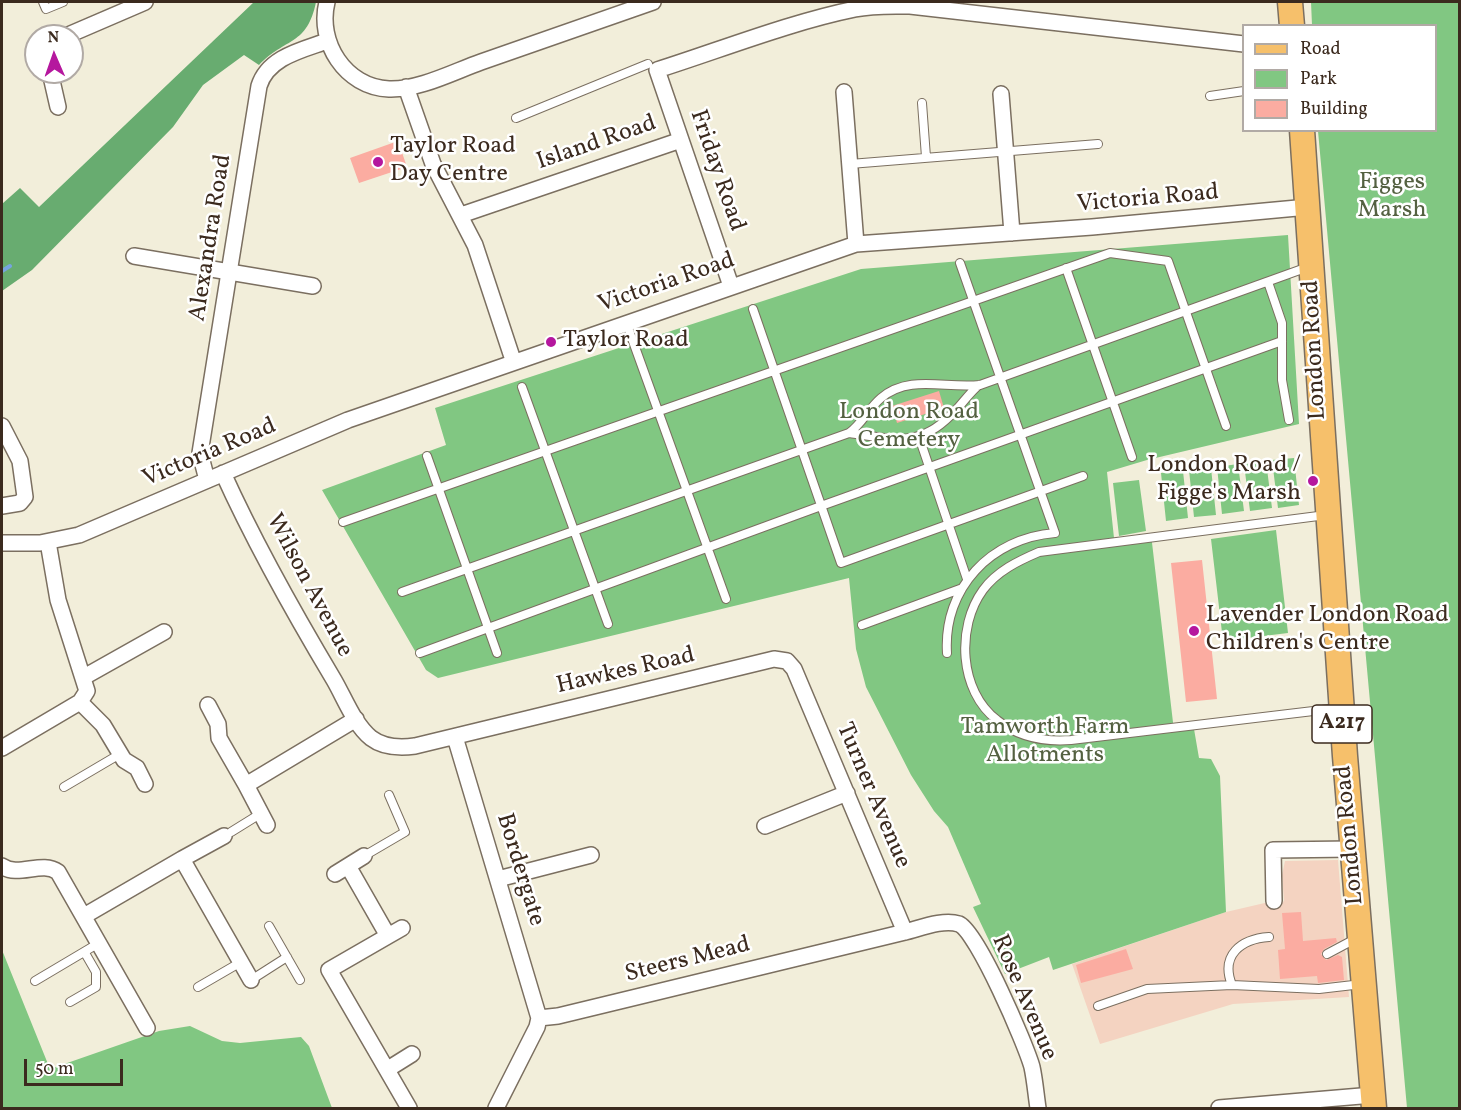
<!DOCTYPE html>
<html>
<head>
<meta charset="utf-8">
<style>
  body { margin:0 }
  #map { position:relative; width:1461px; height:1110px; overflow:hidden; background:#f2eeda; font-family:Vollkorn,serif }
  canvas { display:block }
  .frame { position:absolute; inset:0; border:3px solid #3b2a1e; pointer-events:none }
  .legend { position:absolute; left:1242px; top:24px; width:195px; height:108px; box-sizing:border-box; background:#fff; border:2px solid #b1aaa5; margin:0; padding:8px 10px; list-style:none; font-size:18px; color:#3b2a1e }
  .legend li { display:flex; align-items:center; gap:12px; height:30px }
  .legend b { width:30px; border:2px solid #b1aaa5 }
  .north { position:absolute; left:24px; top:24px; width:60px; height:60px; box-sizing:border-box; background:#fff; border:2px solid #b1aaa5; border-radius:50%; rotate:358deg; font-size:16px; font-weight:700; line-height:24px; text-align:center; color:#3b2a1e }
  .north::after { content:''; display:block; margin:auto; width:21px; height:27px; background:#b5179e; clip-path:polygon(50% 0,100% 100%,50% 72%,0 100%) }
  .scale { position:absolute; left:24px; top:1059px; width:99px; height:27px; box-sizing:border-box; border:3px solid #3b2a1e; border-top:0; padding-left:8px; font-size:18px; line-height:21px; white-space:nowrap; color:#3b2a1e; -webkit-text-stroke:4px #fff; paint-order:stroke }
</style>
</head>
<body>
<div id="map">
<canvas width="1461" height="1110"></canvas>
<div class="frame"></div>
<ul class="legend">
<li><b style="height:8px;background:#f6c06b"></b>Road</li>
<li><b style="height:16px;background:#81c782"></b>Park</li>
<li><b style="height:16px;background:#fbaca1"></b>Building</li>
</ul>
<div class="north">N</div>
<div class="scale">50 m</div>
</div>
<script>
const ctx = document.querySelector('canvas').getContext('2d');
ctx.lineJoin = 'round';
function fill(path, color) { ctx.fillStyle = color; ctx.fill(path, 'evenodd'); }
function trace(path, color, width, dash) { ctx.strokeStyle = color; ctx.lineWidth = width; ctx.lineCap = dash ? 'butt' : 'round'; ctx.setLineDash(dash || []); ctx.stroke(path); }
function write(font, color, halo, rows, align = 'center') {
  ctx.font = font + ' Vollkorn,serif'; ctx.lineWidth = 5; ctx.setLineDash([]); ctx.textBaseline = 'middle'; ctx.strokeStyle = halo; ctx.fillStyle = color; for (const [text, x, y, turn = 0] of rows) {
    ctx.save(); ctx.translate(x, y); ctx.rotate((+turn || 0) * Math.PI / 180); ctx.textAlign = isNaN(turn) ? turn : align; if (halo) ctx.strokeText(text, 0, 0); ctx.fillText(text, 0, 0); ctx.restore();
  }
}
const built = new Path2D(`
  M1338,860L1349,997L1233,1004L1100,1044L1072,964L1226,912L1269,902L1279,905L1284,901L1282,875L1285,861Z`);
const green = new Path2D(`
  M1311,2H1459V1108H1407L1318,131L1436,130V26L1312,25Z
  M1288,235L1299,424L1147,460L1107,472L1114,538L1151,534L1174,731L1194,729L1199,758L1211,759L1220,776L1226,912L1053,970L1049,957L1005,974L973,907L981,904L948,827L934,811L911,775L866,687L856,649L849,578L438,678L426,670L322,490L446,445L435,408L861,269Z
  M1294,458L1299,505L1278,508L1272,460Z
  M1266,461L1272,508L1250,511L1244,464Z
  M1238,464L1244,511L1222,514L1217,467Z
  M1211,468L1216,515L1194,517L1189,470Z
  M1183,471L1188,518L1166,521L1161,473Z
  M1139,480L1146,531L1119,536L1113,483Z
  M1276,530L1288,633L1223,641L1211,539Z
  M2,950L50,1069L159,1031L190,1026L222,1041L240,1043L301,1037L309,1046L332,1108H2Z`);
const forest = new Path2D(`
  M254,2H316C307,46 286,37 259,65L244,55L203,85L173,127L32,270L2,291V204L20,188L39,207Z`);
const stream = new Path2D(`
  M2,271L10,266`);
const building = new Path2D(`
  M398,141L407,167L359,183L350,158Z
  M939,391L944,408L897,423L892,406Z
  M1202,560L1217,699L1186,702L1171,563Z
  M1301,912L1303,941L1336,938L1337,942L1324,949L1321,954L1326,960L1338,955L1342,957L1344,980L1318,983L1317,976L1280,979L1278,950L1285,949L1282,913Z
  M1126,949L1133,969L1081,983L1076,965Z`);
const service = new Path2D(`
  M43,2L46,9L63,2
  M1210,96L1244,91
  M922,103L926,157
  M516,118L648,64
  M850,164L1098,144
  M1066,268L1132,457
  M1268,282L1282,323V380L1289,420
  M753,309L841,563L1083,476
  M626,322L726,599
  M522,387L608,624
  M849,433C889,438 917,449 950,416C961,406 968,394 979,385
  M919,437L967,579
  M427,456L497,653
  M1326,515L1039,552C1018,561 997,571 983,590C956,627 959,691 997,720C1018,737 1044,742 1071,740L1330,709L1338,711
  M343,522L1110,253L1168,261L1226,426
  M402,592L849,433C862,424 868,409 881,398C910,374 945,389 980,385L1308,267
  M862,625L960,589
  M420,653L821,506L1282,341
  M947,653C943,588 991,538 1055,533L960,263
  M64,787L120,754
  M231,832L260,814
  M364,856L405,832L389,795
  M269,926L300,980
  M1327,954L1357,938
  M251,980L287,957
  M35,981L99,943
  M1232,985C1220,955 1241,939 1269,937
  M198,987L241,962
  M70,1002L96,987V972L85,953
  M1098,1006L1147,989L1232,985L1319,989L1362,984`);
const minor = new Path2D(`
  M327,2C317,42 345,87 389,89C419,90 453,72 481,62C538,42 595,22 653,2
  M66,36L145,2
  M50,72L58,107
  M406,87L433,164L475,245L513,360
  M844,92L856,244
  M1001,94L1012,233
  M461,215L681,140
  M134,256L313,286
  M731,286L657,70C720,50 791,22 855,9C873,5 892,6 910,6L1244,44
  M2,426L20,461L25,497L20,503L2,506
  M223,473C255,544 294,613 334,680C345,699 354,724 371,738C384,748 400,748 415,746L774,659L787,661L794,669L905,932
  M207,480L200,453L259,86C268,57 302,50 327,41
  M2,543H40L79,535L348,420L856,244L1092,227L1308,207
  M84,677L164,632
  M80,702L103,725L124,760L137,768L145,784
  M208,705L218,724L219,738L246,785L356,719
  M455,737L539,1018
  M2,748L80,702L87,691L58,600L48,542
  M246,785L267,825
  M765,826L847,793
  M182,859L224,836
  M2,866C18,878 42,860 58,872L147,1028
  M348,866L388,936L329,970L409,1108
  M335,874L364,856
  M498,879L591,855
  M1274,901L1273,850L1352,849
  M84,916L182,859L251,980
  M388,936L402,928
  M388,1069L412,1054
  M496,1108L537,1027L539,1018L558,1016L905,932C921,928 943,919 959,924C977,931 1026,1045 1032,1067C1035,1081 1036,1095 1038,1108
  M1219,1108L1373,1095`);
const primary = new Path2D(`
  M1290,2L1292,26
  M1302,130L1345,756L1374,1108`);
const markers = [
  [378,162,6,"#b5179e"],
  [551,342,6,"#b5179e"],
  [1313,481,6,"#b5179e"],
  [1194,631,6,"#b5179e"]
];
const shields = [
  [1342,724,60]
];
const shieldNames = [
  ["A217",1342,724]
];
const streetNames = [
  ["Island Road",597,144,-19],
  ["Friday Road",716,171,71],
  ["Victoria Road",1148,200,-5],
  ["Alexandra Road",212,238,-81],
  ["Victoria Road",667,284,-19],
  ["London Road",1316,350,-93],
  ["Victoria Road",210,454,-23],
  ["Wilson Avenue",308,586,62],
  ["Hawkes Road",626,672,-13],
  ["Turner Avenue",872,796,67],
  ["London Road",1351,835,-95],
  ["Bordergate",519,870,73],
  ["Steers Mead",688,961,-14],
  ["Rose Avenue",1023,998,67]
];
const poiNames = [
  ["Taylor Road",390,148],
  ["Day Centre",390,176],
  ["Taylor Road",563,342],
  ["London Road /",1301,467,"right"],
  ["Figge's Marsh",1301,495,"right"],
  ["Lavender London Road",1206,617],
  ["Children's Centre",1206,645]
];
const parkNames = [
  ["Figges",1392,184],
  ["Marsh",1392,212],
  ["London Road",909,414],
  ["Cemetery",909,442],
  ["Tamworth Farm",1045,729],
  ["Allotments",1045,757]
];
fill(built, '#f4d3c1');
fill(green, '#81c782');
fill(forest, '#68ac70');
trace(stream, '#76a4df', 4);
fill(building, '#fbaca1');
trace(service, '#7b6f60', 10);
trace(minor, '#7b6f60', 18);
trace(primary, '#7b6f60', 27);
trace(service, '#fff', 8);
trace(minor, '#fff', 15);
trace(primary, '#f6c06b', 24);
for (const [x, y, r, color] of markers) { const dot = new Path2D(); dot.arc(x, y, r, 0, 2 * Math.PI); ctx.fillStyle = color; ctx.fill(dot); trace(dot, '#fff', 2); }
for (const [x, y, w] of shields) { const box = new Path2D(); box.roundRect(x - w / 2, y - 19, w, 38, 4.5); ctx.fillStyle = '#fff'; ctx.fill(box); trace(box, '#3b2a1e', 1.5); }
write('bold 22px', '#3b2a1e', null, shieldNames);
write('24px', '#3b2a1e', '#fff', streetNames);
write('24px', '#3b2a1e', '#fff', poiNames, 'left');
write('24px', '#546141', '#fff', parkNames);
</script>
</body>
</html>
